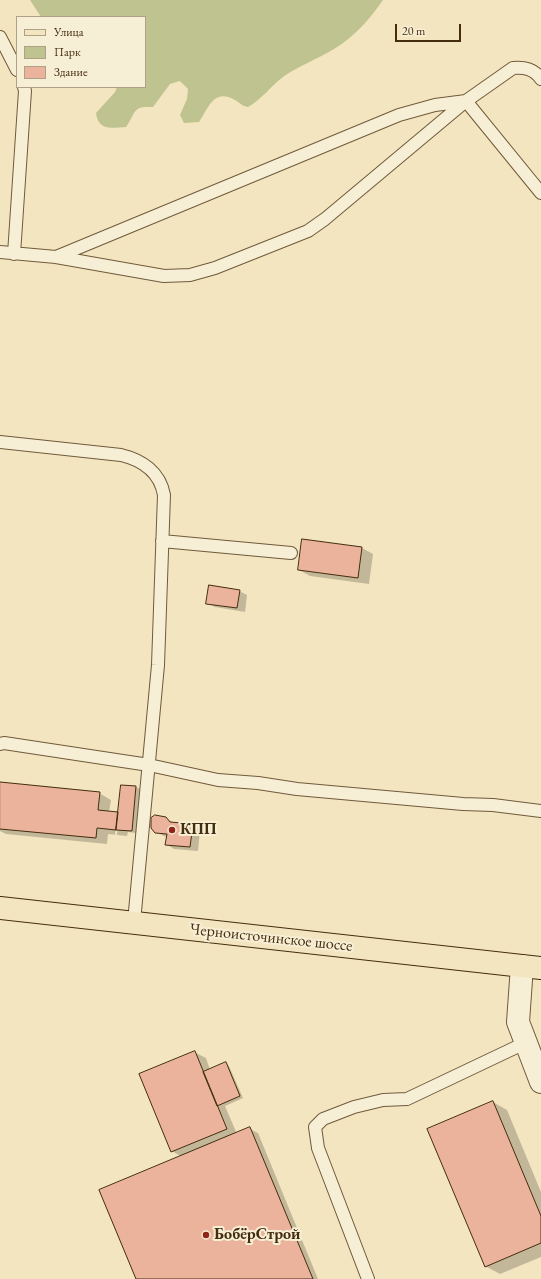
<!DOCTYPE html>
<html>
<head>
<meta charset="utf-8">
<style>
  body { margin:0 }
  #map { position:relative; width:541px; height:1279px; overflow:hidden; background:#f3e5c0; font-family:"EB Garamond",serif }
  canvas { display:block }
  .legend { position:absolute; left:16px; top:16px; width:130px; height:72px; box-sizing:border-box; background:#f7eed6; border:1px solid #afa086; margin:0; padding:5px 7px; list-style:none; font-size:12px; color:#442c0e }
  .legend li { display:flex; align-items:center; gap:8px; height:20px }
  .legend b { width:20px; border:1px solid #afa086 }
  .scale { position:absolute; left:395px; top:24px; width:66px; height:18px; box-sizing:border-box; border:2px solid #442c0e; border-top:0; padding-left:5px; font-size:12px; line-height:14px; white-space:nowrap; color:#442c0e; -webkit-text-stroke:3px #f7eed6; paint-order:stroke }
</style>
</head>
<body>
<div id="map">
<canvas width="541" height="1279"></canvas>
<ul class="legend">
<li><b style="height:5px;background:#f3e5c0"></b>Улица</li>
<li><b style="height:11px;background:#bfc390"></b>Парк</li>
<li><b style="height:11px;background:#ebb39b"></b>Здание</li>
</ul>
<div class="scale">20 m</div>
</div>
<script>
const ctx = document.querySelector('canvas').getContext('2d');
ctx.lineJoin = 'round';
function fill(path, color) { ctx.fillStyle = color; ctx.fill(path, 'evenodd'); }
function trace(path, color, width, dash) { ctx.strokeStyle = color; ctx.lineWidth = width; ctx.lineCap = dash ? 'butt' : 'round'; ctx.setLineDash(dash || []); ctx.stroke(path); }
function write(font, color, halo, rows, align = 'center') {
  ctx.font = font + ' "EB Garamond",serif'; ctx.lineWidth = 4; ctx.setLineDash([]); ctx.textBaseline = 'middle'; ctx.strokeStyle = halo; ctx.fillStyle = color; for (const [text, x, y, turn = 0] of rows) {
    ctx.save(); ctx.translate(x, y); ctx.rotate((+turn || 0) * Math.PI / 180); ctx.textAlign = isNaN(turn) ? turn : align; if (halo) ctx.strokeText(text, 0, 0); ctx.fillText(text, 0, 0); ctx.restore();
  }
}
const green = new Path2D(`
  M30,0H383C370,19 354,37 334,49C318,59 298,66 283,77C271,86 262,99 248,107C242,106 240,103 235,100C213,88 209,108 199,122L184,123L180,115L187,99L188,89L180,81L170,84L153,107C132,106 137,111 126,127C112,128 98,131 96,113L115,92L117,87H145V17H41Z`);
const shadow = new Path2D(`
  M303,540L362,548L373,554L369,584L310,576L299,570Z
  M239,591L247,595L245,612L215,607L207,603Z
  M0,783L99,793L111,800L109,812L117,813L115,835H117L122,786L136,787L140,789L136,833L128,832L127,836L108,834L107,844L6,834L0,831Z
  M165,818L174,823L192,825L200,830L198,851L174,849L166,844L167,837L164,836L156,832Z
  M194,1052L206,1058L210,1070L226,1063L229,1066L243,1098L225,1106L237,1134L250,1129L258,1133L318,1279H137L182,1157L172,1151Z
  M493,1102L507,1110L541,1192V1257L500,1274L485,1266Z`);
const building = new Path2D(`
  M302,539L362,547L358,578L298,570Z
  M209,585L240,590L237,608L206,604Z
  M0,782L100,792L98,810L118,812L116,830L97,828L96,838L0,829Z
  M121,785L136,786L132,831L116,830Z
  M155,815L166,817L170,822L193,824L190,847L165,845L167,834L155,833L151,828V818Z
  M195,1051L227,1129L171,1152L139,1074Z
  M226,1062L240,1096L217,1106L203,1072Z
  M493,1101L541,1216V1243L485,1267L427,1129Z
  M250,1127L313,1279H136L99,1190Z`);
const service = new Path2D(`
  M0,37L17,70
  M466,101L541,193
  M0,252L56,257L164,276L190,275L215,268L308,231L325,219L466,101L513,68C525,67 534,69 541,79
  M14,254L25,91L24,87
  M56,257L399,115L435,105L466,101
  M0,442L121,455C142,460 160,472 164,495L158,665L134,922
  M162,541L291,553
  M0,744L4,743L149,765L218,780L258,783L297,789L463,804L493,805L541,811
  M368,1279L318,1148L315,1127L323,1119L354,1107L383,1100L407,1099L525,1043`);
const minor = new Path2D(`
  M522,966L518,1022L541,1082`);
const primary = new Path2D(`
  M0,908L541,968`);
const markers = [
  [172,830,4,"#8f2418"],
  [206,1235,4,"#8f2418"]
];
const poiNames = [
  ["КПП",180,830],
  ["БобёрСтрой",214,1235]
];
const streetNames = [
  ["Черноисточинское шоссе",271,938,6]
];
fill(green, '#bfc390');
fill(shadow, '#0003');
fill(building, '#ebb39b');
trace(building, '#442c0e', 1);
trace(service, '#705a3a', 14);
trace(minor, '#705a3a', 24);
trace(primary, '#442c0e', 24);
trace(service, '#f7eed6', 12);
trace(minor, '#f7eed6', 22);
trace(primary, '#f3e5c0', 22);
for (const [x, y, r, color] of markers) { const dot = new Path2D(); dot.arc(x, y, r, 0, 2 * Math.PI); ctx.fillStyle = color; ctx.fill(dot); trace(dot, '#f7eed6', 1.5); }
write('bold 16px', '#442c0e', '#f7eed6', poiNames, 'left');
write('16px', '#442c0e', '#f7eed6', streetNames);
</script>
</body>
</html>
